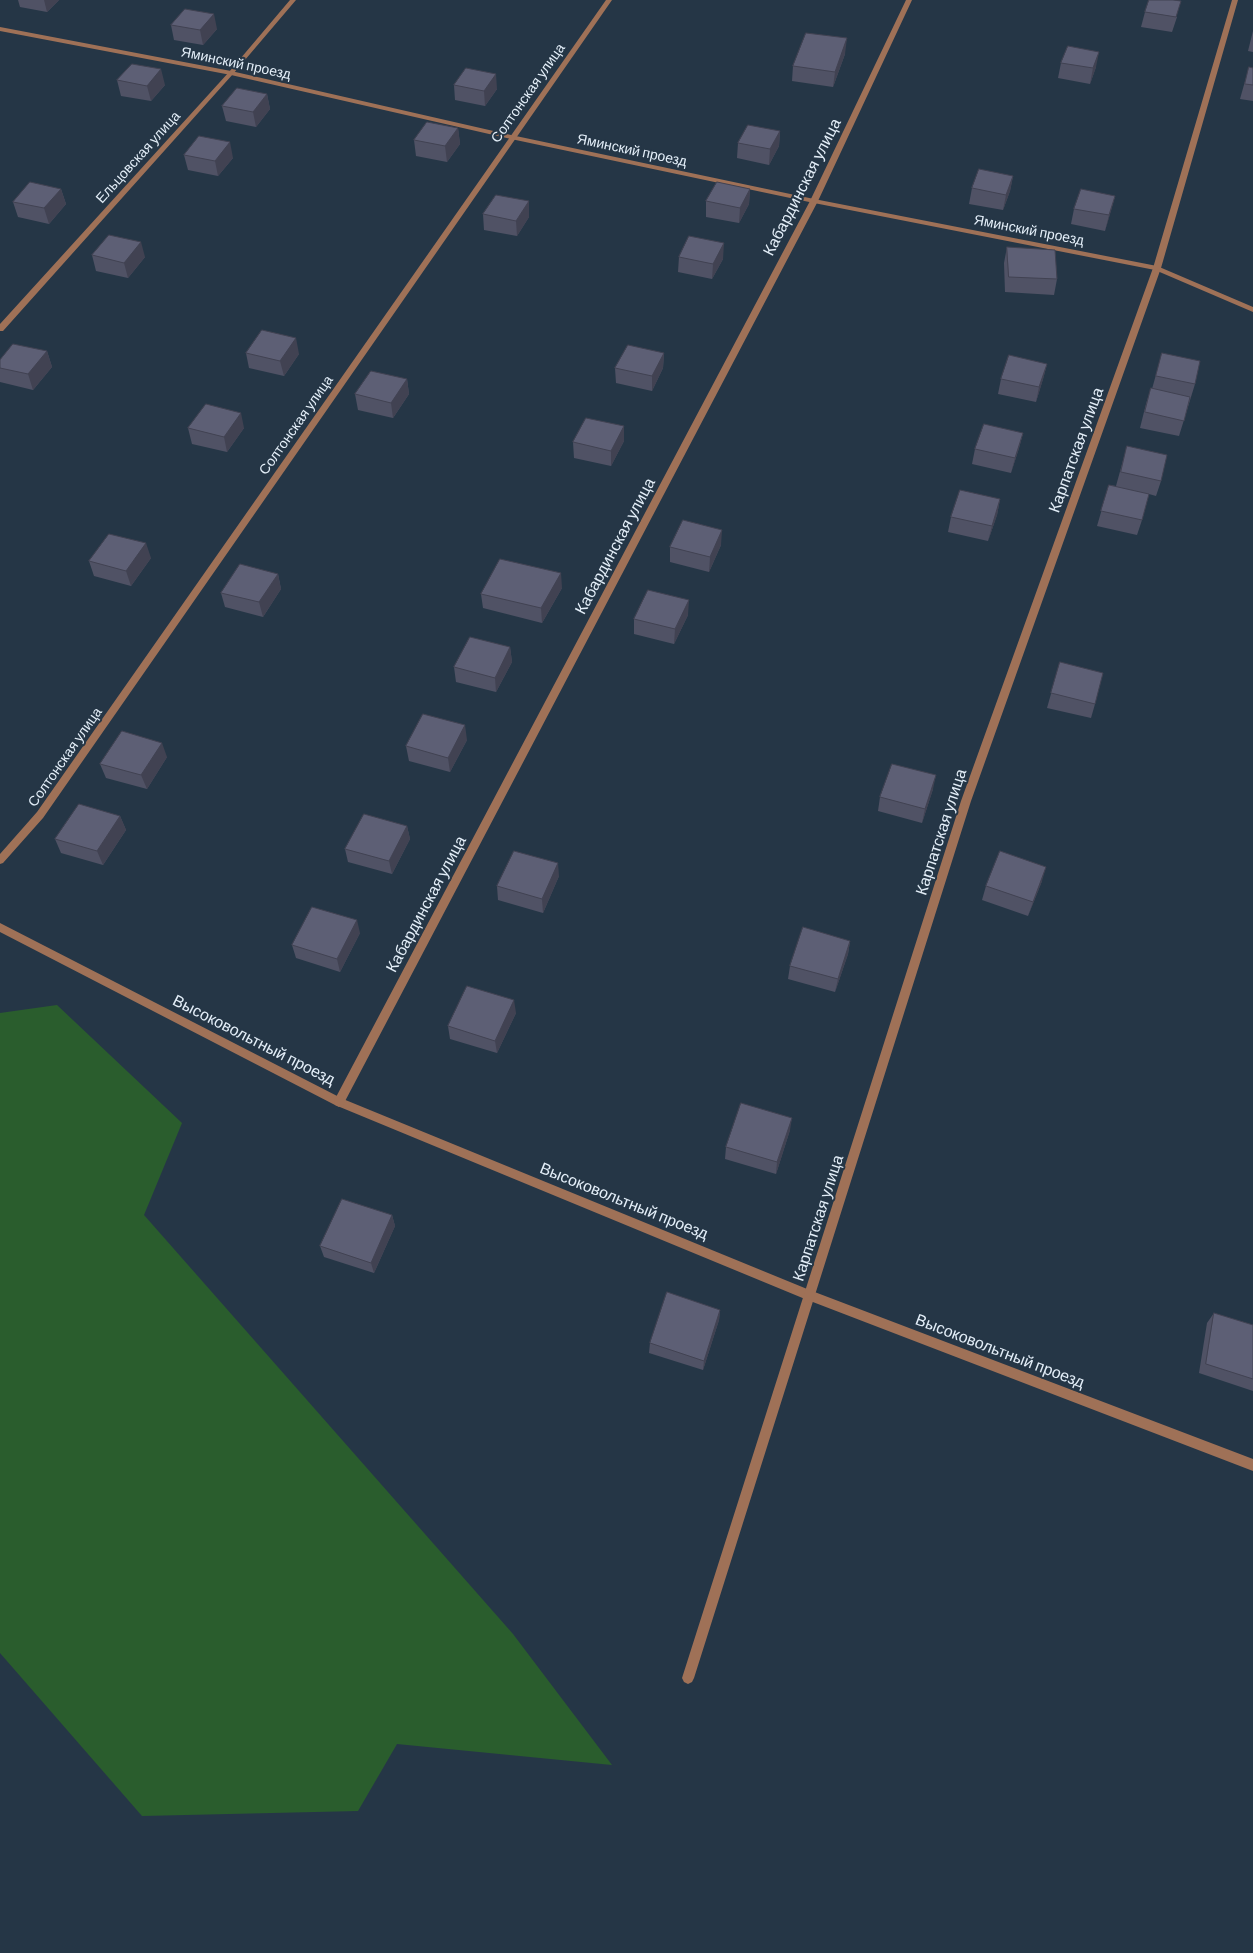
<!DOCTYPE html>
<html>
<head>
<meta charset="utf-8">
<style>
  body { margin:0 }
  canvas { display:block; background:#253646 }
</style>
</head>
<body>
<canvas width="1253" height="1953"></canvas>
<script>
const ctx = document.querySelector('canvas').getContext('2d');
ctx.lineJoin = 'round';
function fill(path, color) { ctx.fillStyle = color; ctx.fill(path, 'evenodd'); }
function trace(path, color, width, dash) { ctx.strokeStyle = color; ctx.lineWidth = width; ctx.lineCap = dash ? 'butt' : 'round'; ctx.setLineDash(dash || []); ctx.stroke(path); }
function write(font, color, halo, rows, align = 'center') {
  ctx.font = font + ' Barlow,sans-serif'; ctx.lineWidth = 4; ctx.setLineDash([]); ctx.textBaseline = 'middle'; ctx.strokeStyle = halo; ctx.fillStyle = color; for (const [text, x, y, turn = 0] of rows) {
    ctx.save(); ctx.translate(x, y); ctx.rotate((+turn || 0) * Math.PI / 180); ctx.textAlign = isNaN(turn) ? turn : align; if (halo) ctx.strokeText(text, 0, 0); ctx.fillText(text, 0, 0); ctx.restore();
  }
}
const green = new Path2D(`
  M57,1005L182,1123L144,1215L513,1634L612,1765L397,1744L358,1811L142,1816L0,1653V1013Z`);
const service = new Path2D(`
  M0,27L231,71L511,135L814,199L1157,266L1253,307V312L1155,270L814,203L511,139L231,75L0,31Z
  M0,923L343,1099L812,1291L1253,1459V1471L805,1299L335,1105L0,932Z`);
const minor = new Path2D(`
  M290,0H296L233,74L3,331H0V324L229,72Z
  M606,0H612L43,818L3,863L0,864V854L37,812Z
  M906,0H912L818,201L343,1105L339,1107L335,1105L334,1102L335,1099L810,201Z
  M1232,0H1238L1161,268L971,801L694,1678L692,1682L688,1684L684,1682L682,1678L961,801L1153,268Z`);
const wall = new Path2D(`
  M18,0H59L47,12L20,7Z
  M1145,12L1177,17L1172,32L1141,27Z
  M171,25L217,29L203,45L174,40Z
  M1253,31V52L1248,51Z
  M845,54L833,87L792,81L793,66Z
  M1061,63L1096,67L1090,84L1058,78Z
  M1249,67L1253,68V101L1240,99Z
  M117,80L165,85L151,101L121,96Z
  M454,85L497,89L485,106L455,100Z
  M267,94L270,109L256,127L226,121L222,106Z
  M458,128L460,144L447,162L416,156L414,140Z
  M780,131L779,146L769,165L737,158L738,143Z
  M184,155L233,158L218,176L188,170Z
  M1013,176L1010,191L1003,210L969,204L972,188Z
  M61,189L66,204L49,224L18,217L13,202Z
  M750,189L749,204L739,223L706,217V201Z
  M1115,196L1105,231L1071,224L1074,209Z
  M529,201V217L517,236L484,230L483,214Z
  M1007,247L1057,279L1054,295L1005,292L1004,263Z
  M92,255L145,257L128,278L96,271Z
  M679,257L723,259L712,279L678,272Z
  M47,351L52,367L33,390L0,382V360Z
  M246,353L299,354L284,376L249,368Z
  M664,353L663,368L652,391L616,383L615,368Z
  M1162,353L1195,384L1179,436L1140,428L1146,404L1151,388L1152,389Z
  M1047,364L1043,379L1036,402L998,394L1001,379Z
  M407,379L409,394L393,418L358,410L355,394Z
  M188,428H244L227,452L192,444Z
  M1023,433L1019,448L1011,473L972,464L975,449Z
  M624,441L611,466L574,458L573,442Z
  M1127,446L1161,481L1156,496L1149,494L1142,520L1137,535L1097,526L1109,485L1116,486Z
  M1000,499L997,515L988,541L948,532L951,517Z
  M721,545L709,572L670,562V547Z
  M151,558L131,586L94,576L89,561Z
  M278,574L281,589L263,617L225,607L221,593Z
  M562,588L542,623L483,608L481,594Z
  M688,615L674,644L634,634V619Z
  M510,647L512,662L496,692L456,682L454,667Z
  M1060,662L1095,704L1091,718L1047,708Z
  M467,740L450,772L409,761L406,746Z
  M167,757L147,789L106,778L100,764Z
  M933,789L922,823L878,811L880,797Z
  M120,816L126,830L103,865L61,853L55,839Z
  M407,826L410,839L392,874L348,862L345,849Z
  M559,876L543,913L498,900L497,886Z
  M1042,881L1028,916L982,900L986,886Z
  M360,933L340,972L296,958L292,945Z
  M850,941L848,954L835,992L788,979L790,966Z
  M516,1013L497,1053L450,1039L448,1026Z
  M790,1130L776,1174L725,1159L726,1147Z
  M392,1215L395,1226L374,1273L324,1257L320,1246Z
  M720,1310L719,1320L703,1370L649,1353L650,1343Z
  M1214,1313L1253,1325V1391L1199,1373L1207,1323Z`);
const shadedWall = new Path2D(`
  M44,0H59L47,12Z
  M214,14L217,29L203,45L200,30Z
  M847,38L845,54L833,87L835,72Z
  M1099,52L1096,67L1090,84L1093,68Z
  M161,69L165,85L151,101L147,86Z
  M496,74L497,89L485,106L484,91Z
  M267,94L270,109L256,127L253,112Z
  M458,128L460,144L447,162L445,146Z
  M780,131L779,146L769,165L770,149Z
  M230,142L233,158L218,176L215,161Z
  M1013,176L1010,191L1003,210L1006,195Z
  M61,189L66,204L49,224L44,208Z
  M750,189L749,204L739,223L740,208Z
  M1115,196L1111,211L1105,231L1109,215Z
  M529,201V217L517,236L516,221Z
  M141,242L145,257L128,278L124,263Z
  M724,243L723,259L712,279L713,264Z
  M296,338L299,354L284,376L280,361Z
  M47,351L52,367L33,390L28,374Z
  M664,353L663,368L652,391V376Z
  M1047,364L1043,379L1036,402L1039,387Z
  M407,379L409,394L393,418L391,403Z
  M241,413L244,428L227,452L224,437Z
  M624,426V441L611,466V451Z
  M1023,433L1019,448L1011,473L1015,458Z
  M1000,499L997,515L988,541L992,526Z
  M722,530L721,545L709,572L710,557Z
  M146,543L151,558L131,586L126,571Z
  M561,573L562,588L542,623L541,608Z
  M278,574L281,589L263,617L259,602Z
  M689,600L688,615L674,644L675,629Z
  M510,647L512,662L496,692L495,678Z
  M465,725L467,740L450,772L448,758Z
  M162,743L167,757L147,789L141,775Z
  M936,775L933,789L922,823L925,809Z
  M120,816L126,830L103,865L97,851Z
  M407,826L410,839L392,874L389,861Z
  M558,863L559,876L543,913L542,899Z
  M1046,867L1042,881L1028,916L1033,902Z
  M357,920L360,933L340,972L337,959Z
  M850,941L848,954L835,992L838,979Z
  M514,1000L516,1013L497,1053L495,1041Z
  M792,1118L790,1130L776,1174L777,1162Z
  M392,1215L395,1226L374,1273L371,1263Z
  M720,1310L719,1320L703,1370L704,1361Z`);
const building = new Path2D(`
  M1149,0H1173L1181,1L1176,17L1145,12Z
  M185,9L214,14L200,30L171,25Z
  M806,33L847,38L835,72L793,66Z
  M1068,46L1099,52L1093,68L1061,63Z
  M132,64L161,69L147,86L117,80Z
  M1249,67L1253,68V85L1245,84Z
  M466,68L496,74L484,91L454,85Z
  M237,88L267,94L253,112L222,106Z
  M427,122L458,128L445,146L414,140Z
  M748,125L780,131L770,149L738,143Z
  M199,136L230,142L215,161L184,155Z
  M979,169L1013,176L1006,195L972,188Z
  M30,182L61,189L44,208L13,202Z
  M717,182L750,189L740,208L706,201Z
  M1081,189L1115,196L1109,215L1074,209Z
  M496,195L529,201L516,221L483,214Z
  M109,235L141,242L124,263L92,255Z
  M689,236L724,243L713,264L679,257Z
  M1007,247L1055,250L1057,279L1009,277Z
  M262,330L296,338L280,361L246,353Z
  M13,344L47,351L28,374L0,368V360Z
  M628,345L664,353L652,376L615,368Z
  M1162,353L1200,361L1195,384L1156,376Z
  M1009,355L1047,364L1039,387L1001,379Z
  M371,371L407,379L391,403L355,394Z
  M1151,388L1190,397L1184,421L1145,412Z
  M206,404L241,413L224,437L188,428Z
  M586,418L624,426L611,451L573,442Z
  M984,424L1023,433L1015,458L975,449Z
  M1127,446L1167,455L1161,481L1121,472Z
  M1109,485L1149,494L1142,520L1101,511Z
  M960,490L1000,499L992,526L951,517Z
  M683,520L722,530L710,557L670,547Z
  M109,534L146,543L126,571L89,561Z
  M500,559L561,573L541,608L481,594Z
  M240,564L278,574L259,602L221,593Z
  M648,590L689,600L675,629L634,619Z
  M470,637L510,647L495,678L454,667Z
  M1060,662L1103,673L1095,704L1051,693Z
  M423,714L465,725L448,758L406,746Z
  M122,731L162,743L141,775L100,764Z
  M892,764L936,775L925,809L880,797Z
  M79,804L120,816L97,851L55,839Z
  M364,814L407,826L389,861L345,849Z
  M514,851L558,863L542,899L497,886Z
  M1000,851L1046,867L1033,902L986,886Z
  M312,907L357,920L337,959L292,945Z
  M803,927L850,941L838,979L790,966Z
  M467,986L514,1000L495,1041L448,1026Z
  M741,1103L792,1118L777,1162L726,1147Z
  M342,1199L392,1215L371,1263L320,1246Z
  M667,1292L720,1310L704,1361L650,1343Z
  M1214,1313L1253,1325V1379L1206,1364Z`);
const farStreetnames = [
  ["Яминский проезд",236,63,12],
  ["Солтонская улица",528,93,-55],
  ["Яминский проезд",632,150,12],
  ["Ельцовская улица",138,157,-48],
  ["Яминский проезд",1029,230,11],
  ["Солтонская улица",296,425,-55],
  ["Солтонская улица",65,757,-55]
];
const streetNames = [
  ["Кабардинская улица",802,187,-63],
  ["Карпатская улица",1076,450,-70],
  ["Кабардинская улица",615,546,-62],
  ["Карпатская улица",941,832,-72],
  ["Кабардинская улица",426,904,-62],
  ["Высоковольтный проезд",254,1040,27],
  ["Высоковольтный проезд",624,1201,22],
  ["Карпатская улица",818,1218,-72],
  ["Высоковольтный проезд",1000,1351,21]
];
fill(green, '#2a5d2d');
fill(service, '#9f7157');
fill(minor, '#9f7157');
fill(wall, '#505265');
fill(shadedWall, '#414252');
fill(building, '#5d5f75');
trace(building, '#414252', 1);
write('14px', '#e3eef8', '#253646', farStreetnames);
write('16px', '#e3eef8', '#253646', streetNames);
</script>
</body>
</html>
